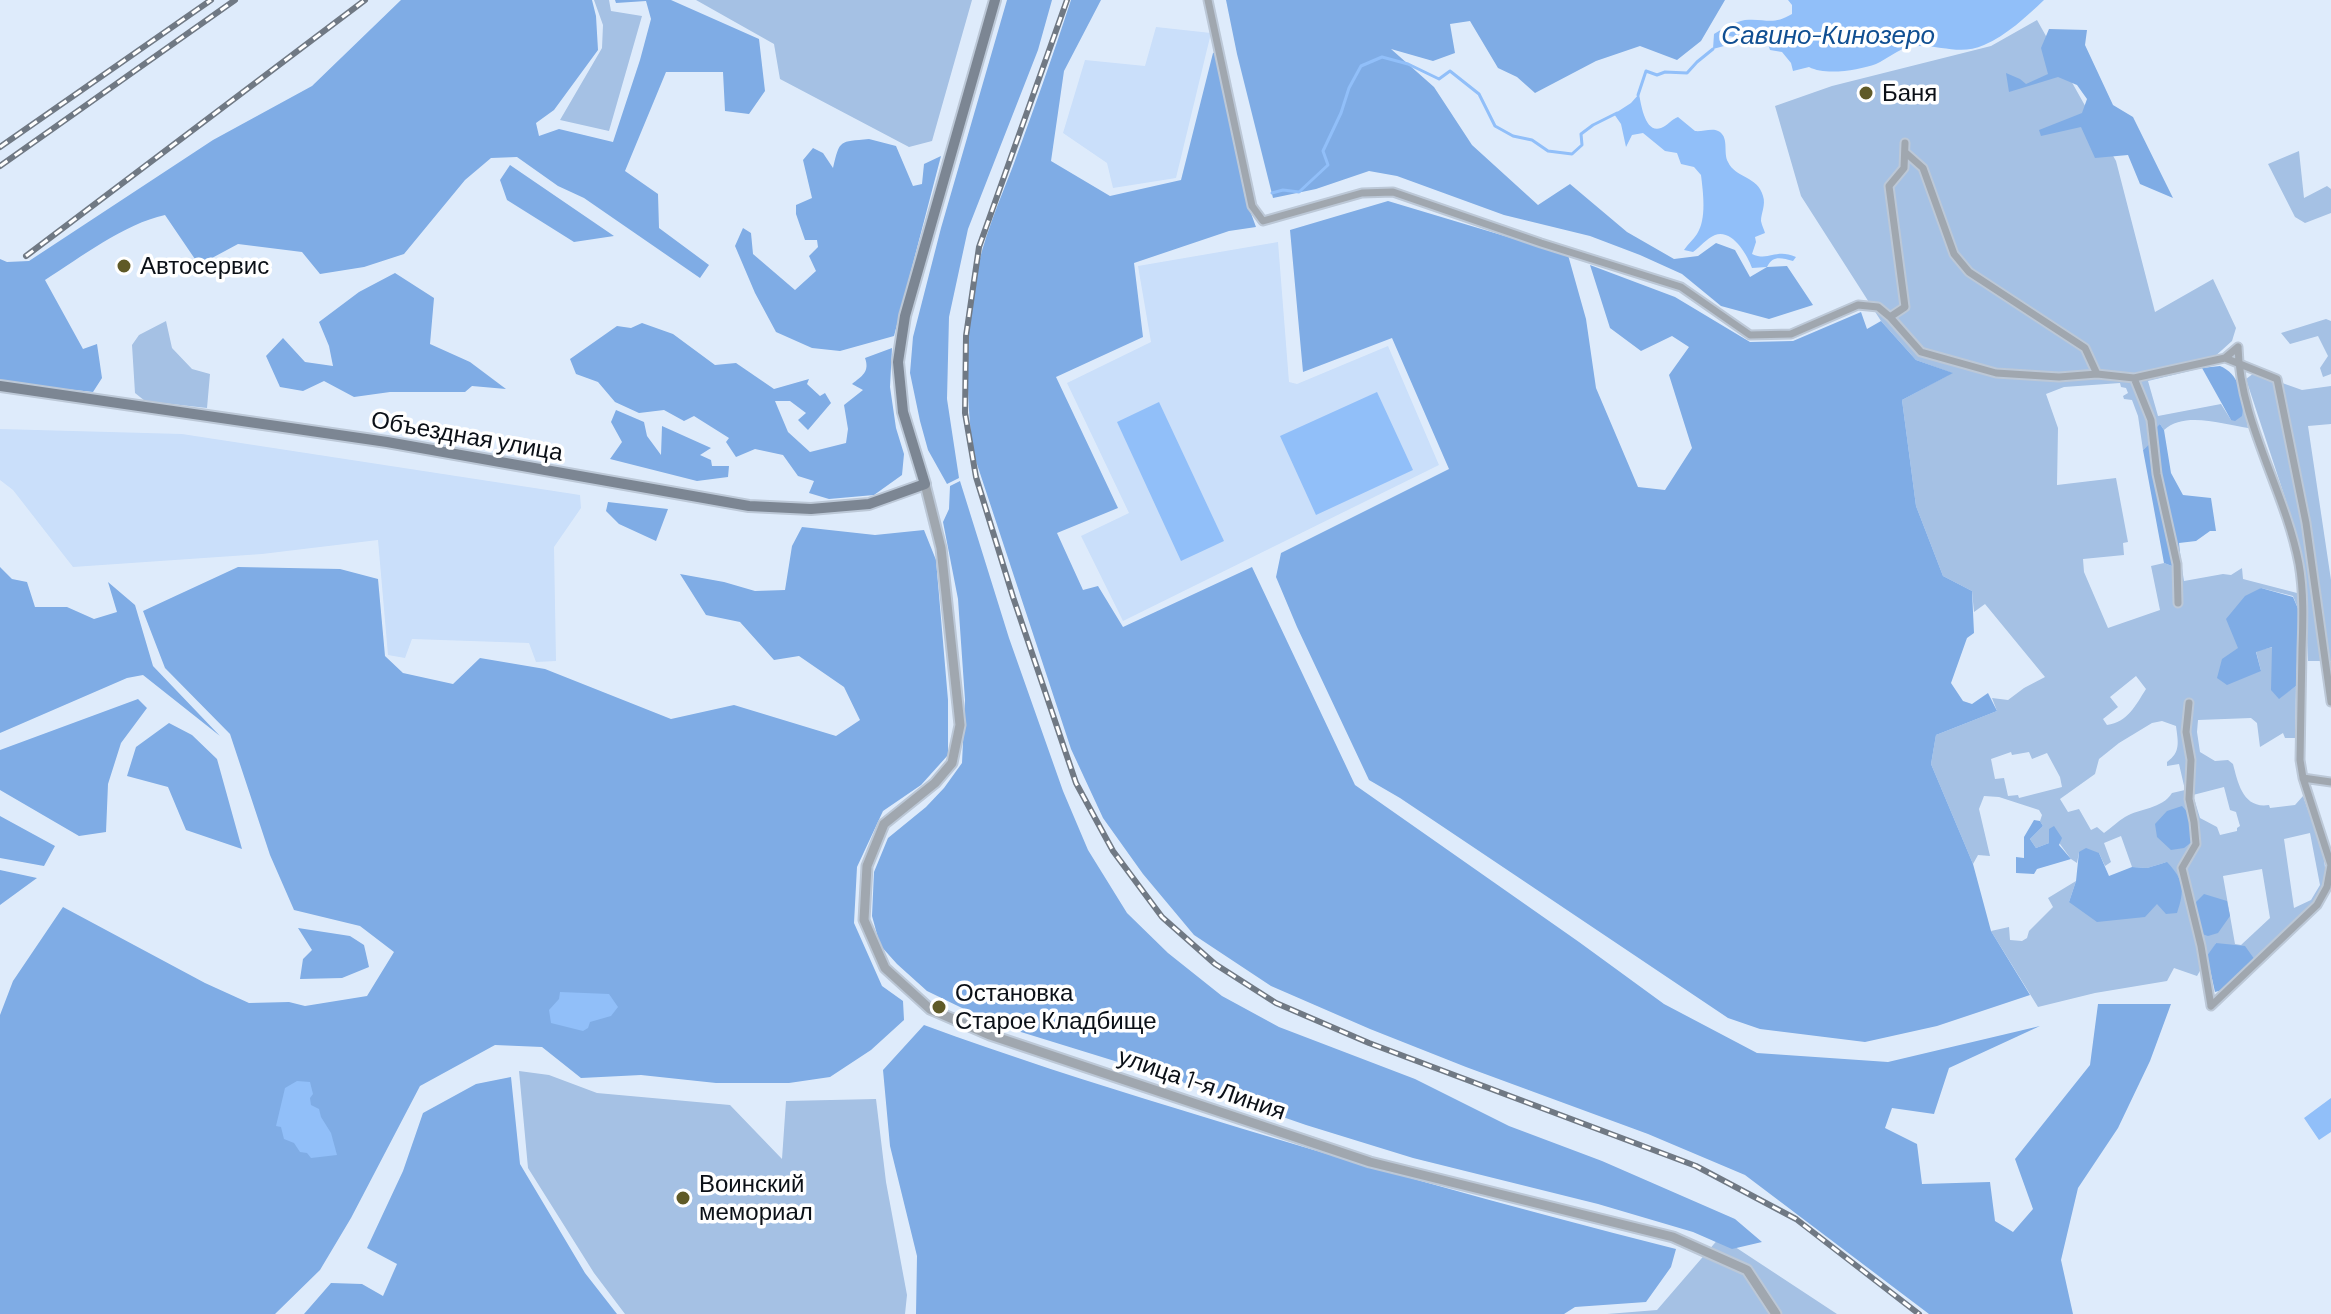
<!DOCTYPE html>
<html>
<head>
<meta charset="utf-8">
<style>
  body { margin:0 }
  canvas { display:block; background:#deebfb }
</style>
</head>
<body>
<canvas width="2331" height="1314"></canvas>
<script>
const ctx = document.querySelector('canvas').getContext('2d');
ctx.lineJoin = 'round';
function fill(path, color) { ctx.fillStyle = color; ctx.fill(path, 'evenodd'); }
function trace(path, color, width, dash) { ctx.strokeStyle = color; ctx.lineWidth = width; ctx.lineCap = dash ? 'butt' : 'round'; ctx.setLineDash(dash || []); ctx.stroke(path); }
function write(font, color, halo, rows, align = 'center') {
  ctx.font = font + ' Barlow,sans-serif'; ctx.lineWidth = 7; ctx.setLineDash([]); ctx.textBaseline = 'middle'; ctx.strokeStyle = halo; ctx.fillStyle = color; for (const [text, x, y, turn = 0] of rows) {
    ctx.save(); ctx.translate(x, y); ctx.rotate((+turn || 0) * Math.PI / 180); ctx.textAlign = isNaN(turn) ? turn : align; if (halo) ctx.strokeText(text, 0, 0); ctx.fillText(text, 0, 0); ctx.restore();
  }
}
const built = new Path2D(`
  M1156,27L1211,33L1176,178L1113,188L1107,163L1063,133L1085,60L1145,66Z
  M1278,242L1289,382L1297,384L1388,346L1439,465L1123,621L1081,536L1129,513L1067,383L1151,342L1138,266Z
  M0,429L182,434L580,495L581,508L554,547L556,661L536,662L529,643L412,639L405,658L388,655L378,540L262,554L73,567L13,490L0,480Z`);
const green = new Path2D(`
  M594,0H609L611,11L642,16L609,131L560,120L602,48L603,25Z
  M696,0H972L932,141L909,147L780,79L774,44Z
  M2037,20L2116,161L2155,312L2213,279L2236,328L2232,341L2202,368L2148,381L2158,416L2221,404L2231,420L2244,405L2248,428C2223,424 2184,411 2164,430L2160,424L2156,439L2143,450L2138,416L2132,400L2124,399L2123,396L2128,393L2126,388L2121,387L2120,383L2064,387L2046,394L2058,428L2057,485L2116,478L2128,542L2123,543L2124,555L2083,559L2084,572L2108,628L2160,610L2151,566L2164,563L2172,566L2181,562L2184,581L2223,574L2231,575L2242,568L2243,579L2297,593L2299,611L2293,596L2261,588L2227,619L2261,671L2256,651L2273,647L2279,698L2296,686L2295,738H2285L2283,733L2260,747L2257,723L2251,718L2198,720L2197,732L2200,752L2215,761L2228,760L2233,764C2238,783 2243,809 2269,805L2270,808L2295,805L2303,796C2309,814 2325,852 2325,868C2327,902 2279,939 2255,960L2216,943L2197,976L2174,968L2167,981L2095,993L2038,1007L1991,931L2009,927L2010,940L2022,941L2027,938L2029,931L2053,907L2048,898L2076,881L2069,902L2167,862L2147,868L2132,867L2121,836L2104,843L2111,862L2105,866L2099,853L2079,852L2077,863L2071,859L2049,829V843L2036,848L2030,839L2043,826L2040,821L2042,815L2039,810L1999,797L1984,796L1979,809L1990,856L1978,855L1973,864L1931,764L1936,735L1997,711L1992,698L2008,700L2024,688L2045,677L1985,604L1974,612L1972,591L1943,576L1916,506L1902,400L1952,373L1916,360L1881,321L1801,196L1775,106L1832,86L1991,46ZM2136,676L2146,689C2135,706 2128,722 2107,725L2103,719L2118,707L2110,697ZM2162,721L2176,726C2178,742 2181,752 2167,762V766L2179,764L2185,790L2172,793C2162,809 2140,808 2125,817C2118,821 2111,828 2104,833L2097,827L2091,830L2079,809L2068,812L2060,799L2095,774L2099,759L2119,743L2152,723ZM2011,752L2012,755L2029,752L2032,759L2047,753L2060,777L2062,787L2019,798L2018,795L2008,796L2004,778L1995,779L1991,759ZM2224,787L2230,810L2236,812L2240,826L2237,828V831L2220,835L2217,827L2200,818L2193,795ZM2310,833L2320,885L2311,900L2294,908L2284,839ZM2262,869L2270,918L2241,945L2235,944L2223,876Z
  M2299,151L2304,198L2327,186L2331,189V213L2305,223L2295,217L2268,164Z
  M2326,319L2331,321V374L2323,377L2320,368L2328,356L2318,336L2290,344L2281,333Z
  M166,321L172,348L192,369L210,374L207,408L145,401L135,393L132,345L139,335Z
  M2254,373L2302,390L2331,386V424L2308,426L2331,580V661H2308L2304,568L2290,513L2246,379Z
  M519,1071L549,1075L597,1093L730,1105L782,1159L786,1101L876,1099L886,1182L907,1295L905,1314H625L594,1273L528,1168Z
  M1720,1237L1837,1314H1607L1657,1310Z`);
const forest = new Path2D(`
  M401,0H592L596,16L598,50L554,110L536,123L539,136L559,129L613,142L640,60L651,19L646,1L616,3L615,0H671L759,39L765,91L749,114L725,111L723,72H666L625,171L658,194L659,228L709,265L700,278L584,198L558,186L517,157L491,158L465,180L404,254L364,267L320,274L302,252L238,244L199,265L165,215C124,224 81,257 45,280L83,349L97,344L102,378L93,392L0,382V259L7,262L29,261L213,140L312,86Z
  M1007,0H1052L1038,50L968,229L949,317L947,399L959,478L947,484L928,450L920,421L910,373L913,337L941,228Z
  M1071,0H1101L1064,71L1051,161L1110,196L1181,180L1213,53L1216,52L1245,197L1256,227L1229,231L1134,263L1143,337L1056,377L1118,508L1057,533L1083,590L1098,586L1123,627L1252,567L1355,785L1579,942L1664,1004L1757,1053L1888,1062L2040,1026L1949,1068L1934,1114L1892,1108L1885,1128L1917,1144L1922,1184L1990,1182L1995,1221L2013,1232L2033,1209L2015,1159L2090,1065L2098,1004H2171L2150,1061L2118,1128L2078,1188L2061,1260L2073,1314H1929L1745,1175L1648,1134L1466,1067L1370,1029L1271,986L1194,935L1143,874L1103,818L1071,749L973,452C966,394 965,334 976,276C983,239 999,202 1013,166C1033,111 1053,56 1071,0Z
  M1226,0H1725L1701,41L1677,60L1640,46L1596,61L1535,93L1517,77L1498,68L1470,21L1450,24L1455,53L1433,61L1391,49L1434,87L1472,145L1538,205L1570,184L1627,232L1674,259L1698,256L1716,243L1735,250L1750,277L1767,267L1787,266L1813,305L1769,319L1721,306L1682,274L1640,255L1590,236L1504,215L1397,176L1369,171L1316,189L1273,198L1237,54Z
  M2049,29L2087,30L2085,45L2113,105L2133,117L2173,198L2140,184L2128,155L2095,158L2081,127L2041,136L2039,130L2082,113L2087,99L2077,85L2058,77L2009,92L2006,73L2020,79L2026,84L2048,74L2041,48Z
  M869,139L896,146L913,186L922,184L924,164L941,156L894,336L840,351L812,348L776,332L755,293L735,246L743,228L751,233L753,254L795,290L816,271L809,256L818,247L817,240H805L796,214V205L812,198L803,160L813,148L823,153L833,168C840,139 839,142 869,139Z
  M510,165L614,236L574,242L507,200L500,180Z
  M1388,201L1568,255L1586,319L1596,388L1638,487L1665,490L1692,448L1669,375L1689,347L1672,336L1641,351L1610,328L1590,265L1675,297L1750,342L1793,341L1861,312L1867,329L1881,321L1916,360L1953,373L1902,400L1916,506L1943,576L1972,591L1974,633L1967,638L1951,683L1963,701L1972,704L1988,693L1997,711L1936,735L1931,764L1973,864L1991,931L2030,995L1937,1026L1865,1042L1760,1029L1728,1018L1400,798L1369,780L1297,627L1276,577L1281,553L1449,469L1392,338L1303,372L1290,230Z
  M395,273L434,298L430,344L470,362L506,389L472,386L465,392H390L354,397L324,381L303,391L280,387L266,356L283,338L305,362L333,366L329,346L319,322L359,292Z
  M642,323L673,334L715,365L736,363L774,389L809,379L807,384L820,396L825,393L831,403L808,430L798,420L806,413L790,401H775L788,432L810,452L846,443L848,429L844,405L863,390L852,384C862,376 870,372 865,358L892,348L890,387L896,428L904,454L902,475L874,495L829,499L809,493L814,481L798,476L783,455L755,449L736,457L726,442L729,438L694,416L684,421L664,410L639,413L615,402L598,382L576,374L570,359L617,326L631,328Z
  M2220,366C2238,373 2246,397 2242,416L2235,421L2231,420L2202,368Z
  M616,410L644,422L647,436L661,455L662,426L711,448L700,455L711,460L712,466H729L728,477L697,481L610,459L622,442L611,422Z
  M2160,424L2164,430L2171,473L2183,495L2211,498L2216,531H2210L2196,541L2179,543L2181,562L2172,566L2164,563L2143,450L2155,439V429Z
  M960,481L1009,638L1063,791L1088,850L1127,913L1168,953L1222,996L1279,1027L1415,1079L1509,1126L1602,1161L1735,1219L1762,1242L1732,1249L1693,1232L1598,1204L1413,1158L1306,1125L1173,1079L995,1024L927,991L897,964L880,945L872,916L874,872L888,838L926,807L944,788L962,763L965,700L958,599L943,522L949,509L950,486Z
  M608,502L668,509L656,541L619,524L606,511Z
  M802,527L875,535L924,530L936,560L948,700V755L921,785L883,811L857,867L854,923L882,986L903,1001L904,1020L871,1050L830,1077L789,1083H716L641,1075L581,1078L542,1047L495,1045L420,1086L351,1218L320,1270L275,1314H0V1015L13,981L63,907L205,983L249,1003L289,1002L305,1006L367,996L394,952L360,926L294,910L270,855L230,734L165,668L143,611L238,567L340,569L378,579L385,656L403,673L453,684L480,658L545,669L671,719L734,705L836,736L860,720L844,687L799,656L774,660L740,622L706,615L680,574L724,582L755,591L785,590L792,546Z
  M0,567L12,579L27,582L35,607H67L94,619L117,612L108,582L135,605L153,666L220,736L143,675L127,678L0,733Z
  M2261,588L2293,597L2299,611L2296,686L2279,699L2271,690L2272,647L2256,652L2261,671L2227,685L2217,678L2222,659L2238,648L2226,619L2245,596Z
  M138,699L147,708L121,743L108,784L106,832L79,836L0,790V750Z
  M169,723L192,735L217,759L242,849L186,830L168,787L127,776L136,747Z
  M2182,806L2190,815L2193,841L2184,848L2171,850L2157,837L2155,824L2167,811Z
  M0,816L55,846L44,866L0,858Z
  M2034,820L2040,821L2043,826L2030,839L2036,848L2049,843V829L2054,826L2062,838L2059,845L2071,859L2037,869L2034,874L2016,873V857L2024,858V837Z
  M2086,848L2099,853L2109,876L2132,867L2147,868L2167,862C2184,880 2185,890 2177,913L2166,914L2157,904L2145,917L2097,922L2069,902L2076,881L2079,852Z
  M0,870L37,878L0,905Z
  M2204,894L2227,901L2230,916L2218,933L2208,936L2202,934L2195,903Z
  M298,928L350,936L364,945L369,967L342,978L300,979L303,959L312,950Z
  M2216,943L2245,946L2255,960L2226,989L2215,992L2207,956Z
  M924,1025C1008,1056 1093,1083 1178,1109C1343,1160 1509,1207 1676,1249L1671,1267L1646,1302L1575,1307L1564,1314H916L917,1256L890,1146L883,1070Z
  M511,1077L520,1164L585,1273L617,1314H304L331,1283L362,1284L383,1296L397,1264L367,1248L403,1171L423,1113L476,1084Z`);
const water = new Path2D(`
  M1788,0H2044C2026,17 2007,35 1984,45C1958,57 1935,42 1910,47C1898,49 1887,59 1876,64C1859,70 1826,76 1809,67L1793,71L1791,63L1782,52L1770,50L1767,41H1754L1729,36L1724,46L1713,49L1714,34C1724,28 1734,22 1745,20C1766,18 1772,26 1792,14V5Z
  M1639,94C1641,104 1645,134 1661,128C1667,126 1672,119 1678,117L1695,131C1703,132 1713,127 1720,132C1729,139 1723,153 1728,162C1735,178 1758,176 1763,196C1766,205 1761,213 1761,221C1762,226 1764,229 1765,233L1755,237L1756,242L1752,254C1769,262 1775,248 1796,257L1793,261C1781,258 1773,255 1767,267L1752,268C1747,254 1732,229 1715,235C1707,238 1700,247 1693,252L1684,250C1688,244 1693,240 1697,234C1707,219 1703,192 1701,175L1694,167L1681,164L1677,153L1665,151L1643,133L1632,135L1626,147L1621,124L1614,114L1631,103Z
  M1377,392L1413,470L1316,515L1280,436Z
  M1159,402L1224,541L1181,561L1117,422Z
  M560,992L609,994L618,1007L611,1016L590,1022L588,1028L583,1031L551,1023L549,1010L559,999Z
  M297,1081L310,1082L313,1094L310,1098L311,1105L319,1109L321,1117L331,1133L337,1155L311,1158L307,1153L300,1152L294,1143L284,1139L281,1127L276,1126L285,1088Z
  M2331,1098V1132L2319,1140L2304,1118Z`);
const stream = new Path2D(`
  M1638,95L1646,71L1657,75L1665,72L1687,73L1697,62L1713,49
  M1272,193L1283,190L1299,192L1328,165L1323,151L1341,113L1349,88L1361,66L1382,57L1408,64L1439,79L1450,71L1479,94L1495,126L1513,136L1532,140L1548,151L1572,154L1582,145L1581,134L1593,125L1617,113`);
const minor = new Path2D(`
  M1208,0L1252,206L1263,221L1362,193L1393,192L1541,243L1681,287L1750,335L1791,334L1858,305L1878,307L1890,317L1921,352L1996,373L2059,377L2097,374L2134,378L2225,358L2238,347
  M1906,153L1923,168L1954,254L1969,272L2085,348L2097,374
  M1890,317L1905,307L1889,186L1904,168L1905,143
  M2225,358L2277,379L2306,523L2331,702
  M2134,378L2151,420L2157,474L2177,564L2178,603
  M2189,703L2186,732L2191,760L2189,799L2194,822L2196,844L2182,868L2201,946L2211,1006
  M2303,778L2331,782
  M2211,1006L2317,905L2327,887L2331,865L2303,778L2300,760C2301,723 2301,686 2302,649C2303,621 2304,592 2299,564C2285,490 2240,423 2238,347`);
const tertiary = new Path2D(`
  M925,484L941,548L960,725L952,763L935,783L884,824L867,866L864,920L885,968L930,1009L990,1035L1370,1162L1673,1237L1747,1270L1776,1314`);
const secondary = new Path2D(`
  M0,386L387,442L749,506L811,509L869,504L925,484L903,412L898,362L905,316L995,0`);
const rail = new Path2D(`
  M1067,0L979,247L966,336L965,413L976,477L1013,597L1076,783L1113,851L1162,917L1215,964L1276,1003L1369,1043L1696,1166L1796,1219L1919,1314
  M0,147L211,0
  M0,166L235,0
  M26,256L365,0`);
const markers = [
  [1866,93,8,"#5f5a27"],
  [124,266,8,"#5f5a27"],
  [939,1007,8,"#5f5a27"],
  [683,1198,8,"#5f5a27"]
];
const poiNames = [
  ["Баня",1882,93],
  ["Автосервис",140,266],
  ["Остановка",955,993],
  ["Старое Кладбище",955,1021],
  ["Воинский",699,1184],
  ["мемориал",699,1212]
];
const streetNames = [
  ["Объездная улица",467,436,10],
  ["улица 1-я Линия",1202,1084,19]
];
const waterNames = [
  ["Савино-Кинозеро",1828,35]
];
fill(built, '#cadffa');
fill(green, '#a5c1e4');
fill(forest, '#7face5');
fill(water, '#91bff9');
trace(stream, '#91bff9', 3);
trace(minor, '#bcc8d7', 11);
trace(tertiary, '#bcc8d7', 13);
trace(secondary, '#bcc8d7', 14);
trace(minor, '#a0a7af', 7);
trace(tertiary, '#a0a7af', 9);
trace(secondary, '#7c8693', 10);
trace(rail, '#707984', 6);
trace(rail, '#fff', 3, [9]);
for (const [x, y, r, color] of markers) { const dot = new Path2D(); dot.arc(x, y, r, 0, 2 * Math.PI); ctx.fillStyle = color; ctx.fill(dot); trace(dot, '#fff', 3); }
write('24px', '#0b1017', '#fff', poiNames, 'left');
write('24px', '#0b1017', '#fff', streetNames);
write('italic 26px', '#104f92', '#fff', waterNames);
</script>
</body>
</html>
